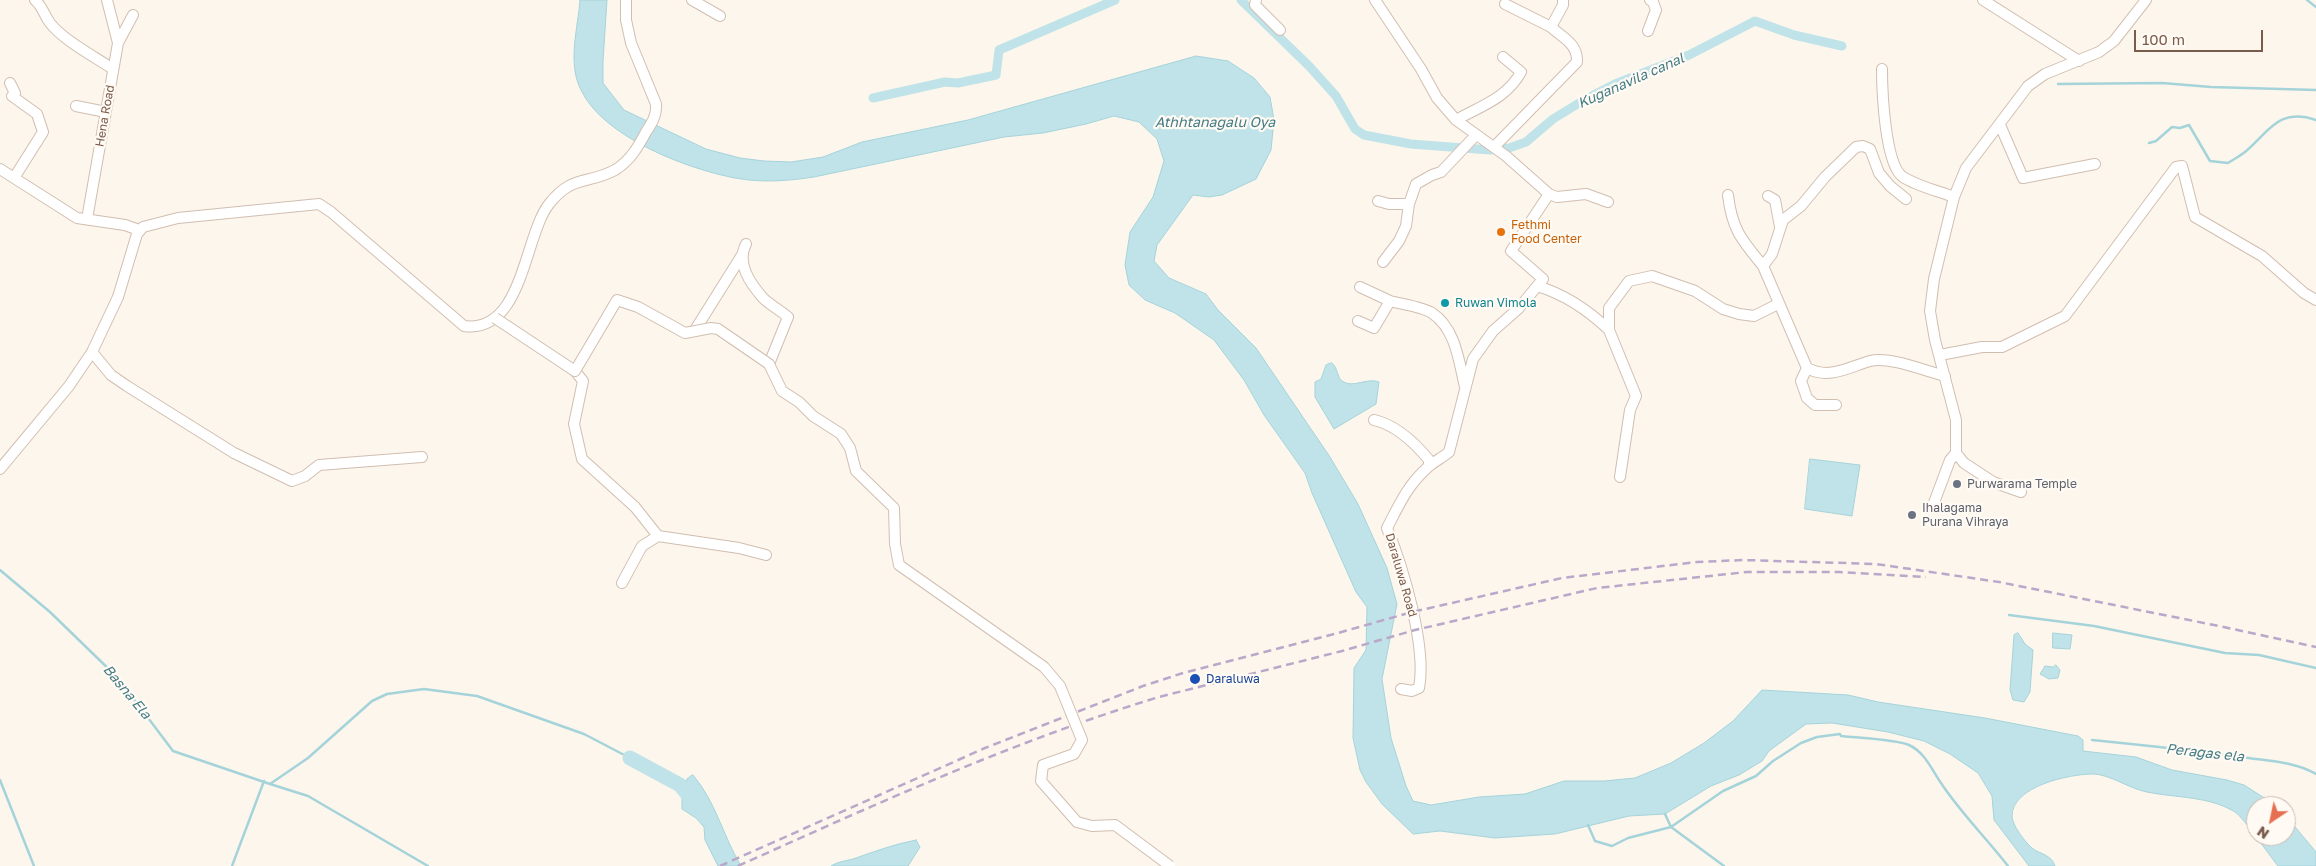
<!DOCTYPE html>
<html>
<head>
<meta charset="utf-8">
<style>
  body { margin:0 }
  #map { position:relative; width:2316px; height:866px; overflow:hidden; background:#fdf6ec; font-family:"Golos Text",sans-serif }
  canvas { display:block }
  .north { position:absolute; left:2246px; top:796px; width:50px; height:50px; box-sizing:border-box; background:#fffaf3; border:1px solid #cabbb1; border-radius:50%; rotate:214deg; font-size:14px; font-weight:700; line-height:20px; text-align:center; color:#7a5c4d }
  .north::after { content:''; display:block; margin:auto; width:18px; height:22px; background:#e76f51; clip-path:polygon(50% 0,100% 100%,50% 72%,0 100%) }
  .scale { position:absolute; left:2134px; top:30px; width:129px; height:22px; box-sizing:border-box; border:2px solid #7a5c4d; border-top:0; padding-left:6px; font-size:15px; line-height:18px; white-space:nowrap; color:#7a5c4d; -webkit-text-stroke:4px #fffaf3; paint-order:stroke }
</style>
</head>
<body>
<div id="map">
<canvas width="2316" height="866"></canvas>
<div class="north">N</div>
<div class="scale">100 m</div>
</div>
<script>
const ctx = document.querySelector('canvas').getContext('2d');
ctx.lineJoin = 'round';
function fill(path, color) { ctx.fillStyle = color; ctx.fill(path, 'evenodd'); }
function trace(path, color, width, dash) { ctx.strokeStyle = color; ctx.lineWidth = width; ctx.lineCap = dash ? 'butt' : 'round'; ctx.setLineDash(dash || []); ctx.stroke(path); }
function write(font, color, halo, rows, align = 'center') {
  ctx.font = font + ' "Golos Text",sans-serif'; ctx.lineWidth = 4.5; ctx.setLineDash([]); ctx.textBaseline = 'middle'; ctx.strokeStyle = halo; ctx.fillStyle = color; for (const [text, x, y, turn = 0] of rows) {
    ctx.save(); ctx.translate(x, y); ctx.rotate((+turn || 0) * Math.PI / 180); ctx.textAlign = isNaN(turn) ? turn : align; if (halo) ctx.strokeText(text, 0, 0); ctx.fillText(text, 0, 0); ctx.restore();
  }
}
const water = new Path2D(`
  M580,0H607L603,61V83L624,110L706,149L740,158L764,161L791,162L823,157L862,142L968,120L1196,56L1228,61L1254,78L1270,97L1274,120L1271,150L1256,179L1222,195L1209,197L1193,195L1157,245L1154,261L1169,278L1206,294L1218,310L1256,348L1330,457L1358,504L1387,568L1397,604L1382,679L1391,738L1406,786L1413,801L1431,805L1479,797L1525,794L1564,781H1604L1635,778L1671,763L1704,743L1733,721L1762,690L1848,695L1878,702L1985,718L2078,736L2083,740V751L2136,757L2172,770L2227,780L2244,785L2277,806H2256V836H2286V816L2316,852V866H2278C2269,855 2244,818 2235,812C2209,796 2176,798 2147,792C2130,789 2109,774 2093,774C2070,774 2012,786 2012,816C2012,825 2025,842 2032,848C2041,855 2051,854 2055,866H2029L1994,820L1992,796L1978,773L1950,754L1924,741L1888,732L1832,723L1806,724L1769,751L1762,761L1739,775L1711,786L1665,814L1629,816L1555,834L1495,838L1440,831L1413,834L1382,804L1366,782L1360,770L1353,738L1354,668L1366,650L1367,607L1356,592L1312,493L1305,473L1264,415L1244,380L1214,340L1175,313L1145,300L1129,285L1125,265L1130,232L1153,197L1164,161L1157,139L1139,122L1114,116L1086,124L1043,133L1004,137L814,177C788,181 761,183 735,178C687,169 603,137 581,90C567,63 578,28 580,0Z
  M1332,363C1338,368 1337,377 1342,381C1353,389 1367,377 1379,382L1376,404L1334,429L1315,397V382L1321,379L1326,365Z
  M1810,459L1860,465L1852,516L1805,509Z
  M2018,633L2025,644L2033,650L2030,692L2024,702L2013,700L2010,690L2014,635Z
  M2053,633L2072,635L2070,649L2053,648Z
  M2056,665L2060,670L2058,678L2049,679L2040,674L2045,666L2053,667Z
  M693,775C716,802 723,836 741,866H718L705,840L704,827L696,818L682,809V795L687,779Z
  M916,840L920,847L908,866H831C839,861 847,861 856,858C876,851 895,844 916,840Z`);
const stream = new Path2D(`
  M2307,0L2316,7
  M2058,84L2162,83L2211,87L2316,90
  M2149,143L2156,141L2172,127L2180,128L2189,125L2210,161L2228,163C2234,159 2240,156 2245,152C2269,132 2278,107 2316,120
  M0,570L50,612L118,678L173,751L270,784L308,758L372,701L387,694L424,689L477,696L584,734L630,758
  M2009,615L2094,626L2225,653L2259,655L2316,668
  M2092,740C2142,745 2191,750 2241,757C2267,761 2293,761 2316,774
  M0,780L34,866
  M270,784L308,796L428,866
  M1665,814L1671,827L1724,866
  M1588,825L1595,841L1612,846L1628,838L1671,827L1723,791L1756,776L1773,761L1801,743L1817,737L1840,734L1841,736C1858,738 1894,739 1909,745C1926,753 1932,771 1943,786C1962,814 1987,839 2008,866
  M232,866L264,781`);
const canal = new Path2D(`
  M1241,0L1309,66L1336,96L1355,129L1364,135L1411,144L1490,150L1509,148L1526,142L1553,119L1584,100L1615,84L1689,55L1755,21L1794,35L1842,46
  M873,98L945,82L958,83L996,75L999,50L1115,0`);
const river = new Path2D(`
  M630,758L680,785L696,804`);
const minor = new Path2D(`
  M35,0C43,7 44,15 50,23C63,40 95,57 113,69
  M107,0L118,43
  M692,0L720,16
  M1256,0L1255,5L1280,30
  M1375,0L1421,69L1437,98L1456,120L1506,156L1549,194L1557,197L1586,194L1608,202
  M1983,0L2079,61
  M1505,4L1551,27
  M1648,31L1656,10L1653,2L1650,0
  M1882,69C1882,91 1885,165 1903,177C1917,186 1938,191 1954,197
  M10,83L15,93L12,96L37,114L43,132L14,178
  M76,106L106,112
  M1456,120C1481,106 1507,98 1521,72L1503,57
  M2000,125L2023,178L2095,164
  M1494,147L1577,62C1578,44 1563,38 1551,27L1563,5V0
  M0,169L77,218L125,225L139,230
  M1728,195C1732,230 1742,240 1763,266
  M1768,196L1775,200L1780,227
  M1906,199L1890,186L1879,173L1870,149L1863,146L1856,147L1825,177L1801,206L1783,220L1772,254L1763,266L1807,368C1829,380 1849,367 1870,361C1889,356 1925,371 1945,376
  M1378,201L1389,204H1409
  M87,219L118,43L133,15
  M746,244C736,263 750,283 763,298C770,305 780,310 788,317L769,364
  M1383,262L1399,241L1406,226L1409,204L1416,184L1432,175L1441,172L1476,135
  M1537,286C1564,294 1588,310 1609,330
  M1360,287L1390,301
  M1358,321L1374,328L1390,301C1401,304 1423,307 1432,313C1456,329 1459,362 1465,387
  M695,330L742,255
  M92,352L111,375L127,386L234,453L292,481L305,476L319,465L422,457
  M1940,355L1982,347H2002L2065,316L2176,167L2182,166L2195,217L2262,256L2304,293L2316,300
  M1807,368L1801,381L1807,398L1815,405H1836
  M575,371L583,381L574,424L582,459L635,507L658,536
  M1374,420C1396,425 1415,443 1429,460V466
  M0,469L69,386L92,352L118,297L137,234L143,227L178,218L319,204L331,212L464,326C523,334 524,236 549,204C573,174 587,185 615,170C630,161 638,147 646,132C652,123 657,115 656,104L631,43L626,20V0
  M1620,477L1630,410L1636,396L1609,330V308L1629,281L1652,276L1695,291L1723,309L1739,314L1754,316L1778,304
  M2021,492L1993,482L1964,463L1956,453V420L1935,340L1930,311L1934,279L1954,197L1966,168L2028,86L2045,74L2099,52L2114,41L2146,0
  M1932,508L1950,460L1956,453
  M622,583L642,546L658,536L739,548L766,555
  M1401,689L1412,691L1419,688C1427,647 1403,567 1387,528C1399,505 1407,486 1427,468C1433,462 1442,458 1449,452L1473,359L1493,331L1519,308L1543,279L1511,251L1549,194`);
const rail = new Path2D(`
  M720,866L985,748L1143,686L1183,673L1338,633L1412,612L1562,578L1697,562L1743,560L1876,564L1999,582L2214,625L2316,647
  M738,866C876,804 1014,741 1159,697L1342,651L1415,630L1597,588L1747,572H1839L1926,577`);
const minorBridge = new Path2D(`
  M495,318L575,371L617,300L638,307L685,333L711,328L718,329L769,364L782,391L799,402L813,416L841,434L850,448L856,471L894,508L895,544L899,565L1044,667L1060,686L1082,740L1074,754L1043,765L1041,781L1077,822L1092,826L1115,825L1170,866`);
const markers = [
  [1501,232,5,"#e8710a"],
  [1445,303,5,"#0f9aa8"],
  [1957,484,5,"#6b7280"],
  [1912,515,5,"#6b7280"],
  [1195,679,6,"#1a4fb4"]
];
const streetNames = [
  ["Hena Road",105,116,-80],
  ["Daraluwa Road",1401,575,74]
];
const foodNames = [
  ["Fethmi",1511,225],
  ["Food Center",1511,239]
];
const cultureNames = [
  ["Ruwan Vimola",1455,303]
];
const worshipNames = [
  ["Purwarama Temple",1967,484],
  ["Ihalagama",1922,508],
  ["Purana Vihraya",1922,522]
];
const transitNames = [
  ["Daraluwa",1206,679]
];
const waterNames = [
  ["Kuganavila canal",1631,81,-24],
  ["Athhtanagalu Oya",1215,123],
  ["Basna Ela",127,692,50],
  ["Peragas ela",2205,753,6]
];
fill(water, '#bfe3e8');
trace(water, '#a5d3da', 1);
trace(stream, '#a5d3da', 2.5);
trace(canal, '#bfe3e8', 9);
trace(river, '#bfe3e8', 15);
trace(minor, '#d1beb0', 12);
trace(minor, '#fff', 10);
trace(rail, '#b9a8c9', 2.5, [8, 5]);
trace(minorBridge, '#d1beb0', 12, []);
trace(minorBridge, '#fff', 10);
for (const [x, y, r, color] of markers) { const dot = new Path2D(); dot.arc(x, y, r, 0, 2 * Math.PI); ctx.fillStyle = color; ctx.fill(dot); trace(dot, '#fffaf3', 2); }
write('12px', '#7a5c4d', '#fffaf3', streetNames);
write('12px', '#c56008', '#fffaf3', foodNames, 'left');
write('12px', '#0d838f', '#fffaf3', cultureNames, 'left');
write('12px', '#5b616d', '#fffaf3', worshipNames, 'left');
write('12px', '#164399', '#fffaf3', transitNames, 'left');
write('italic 14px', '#437c86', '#fffaf3', waterNames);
</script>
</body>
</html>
